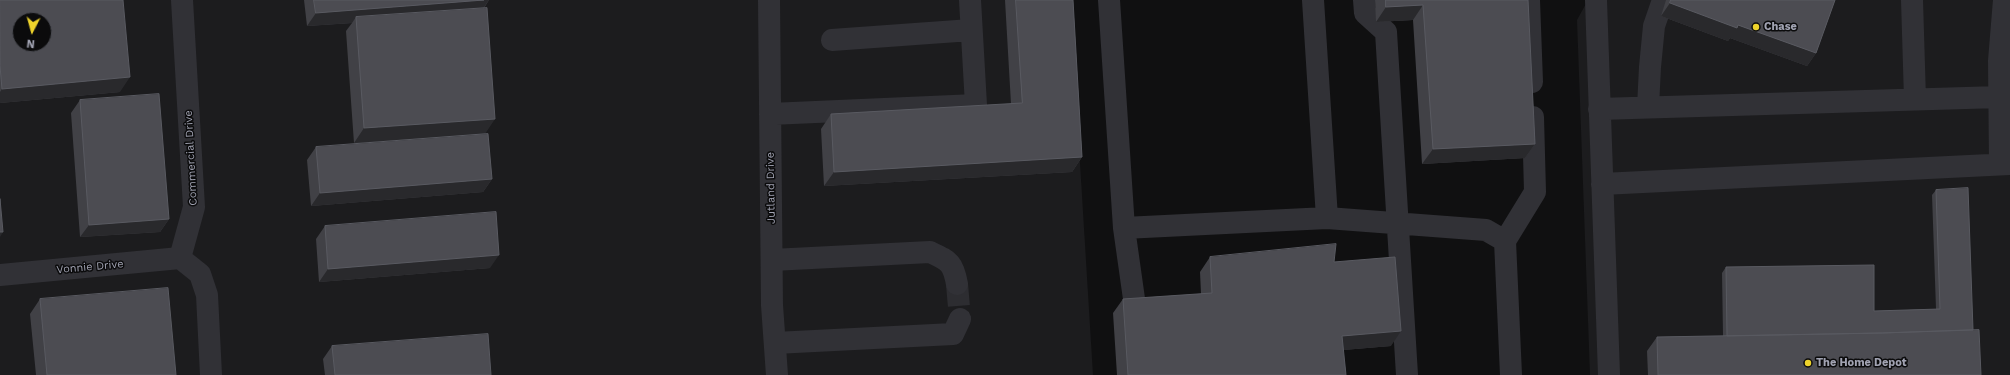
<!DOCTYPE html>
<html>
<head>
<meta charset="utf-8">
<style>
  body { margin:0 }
  #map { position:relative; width:2010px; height:375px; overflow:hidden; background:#101011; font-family:"Work Sans",sans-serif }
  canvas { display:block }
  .north { position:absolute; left:12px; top:12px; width:40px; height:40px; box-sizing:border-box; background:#0b0b0c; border:1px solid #47484e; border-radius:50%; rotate:186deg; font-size:11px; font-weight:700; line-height:16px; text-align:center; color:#a1a3b2 }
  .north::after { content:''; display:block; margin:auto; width:14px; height:18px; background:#eed32b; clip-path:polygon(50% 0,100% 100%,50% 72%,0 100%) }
</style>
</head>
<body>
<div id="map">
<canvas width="2010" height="375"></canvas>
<div class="north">N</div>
</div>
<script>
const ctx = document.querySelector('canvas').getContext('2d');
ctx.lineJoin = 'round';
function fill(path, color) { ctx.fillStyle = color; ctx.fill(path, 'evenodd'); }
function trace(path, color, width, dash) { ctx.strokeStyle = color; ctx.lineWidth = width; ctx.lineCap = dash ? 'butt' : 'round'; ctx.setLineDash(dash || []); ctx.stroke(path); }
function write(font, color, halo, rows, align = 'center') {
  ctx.font = font + ' "Work Sans",sans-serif'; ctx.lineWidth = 3; ctx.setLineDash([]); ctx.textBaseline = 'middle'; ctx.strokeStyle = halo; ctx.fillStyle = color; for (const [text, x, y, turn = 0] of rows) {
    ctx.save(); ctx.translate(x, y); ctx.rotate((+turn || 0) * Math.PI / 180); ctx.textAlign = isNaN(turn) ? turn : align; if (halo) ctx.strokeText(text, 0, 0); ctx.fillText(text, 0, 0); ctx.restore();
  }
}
const built = new Path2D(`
  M0,0H1070L1093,375H0ZM20,20H44V44H20Z
  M1588,0H2010V375H1590L1577,20Z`);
const minorTunnel = new Path2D(`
  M957,284L960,319`);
const minor = new Path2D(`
  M769,0L772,305L777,375
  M1109,0L1124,228L1136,313
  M1364,0L1365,13L1386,32L1407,375
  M1529,0L1532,82
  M1596,0L1609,375
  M1912,0L1915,99
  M832,40L971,30
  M1648,107L1650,67L1654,26L1663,0
  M1599,109L1999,97
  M770,114L976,105L970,0
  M2000,164L1999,61L2004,0
  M1602,184L2010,164
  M1327,218L1486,230L1505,241
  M1124,228L1327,218L1313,0
  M180,258L194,207L182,0
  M180,258L200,274L207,295L211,375
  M772,260L930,252C949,261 953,262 957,284
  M0,275L180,258
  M775,343L953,334L960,319
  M1511,375L1505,241L1535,192L1533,117`);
const wall = new Path2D(`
  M0,0L120,92L0,103Z
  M304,0H489L484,8L485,134L354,143L346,31L352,23L307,26Z
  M1005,0H1073L1082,157L1072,172L824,186L821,129L831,114L1011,104Z
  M1375,0H1528L1535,144L1525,158L1422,164L1413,20L1376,22Z
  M1666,0H1835L1816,53L1807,66L1730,38L1728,41L1661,16Z
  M80,100L169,219L160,232L80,237L71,113Z
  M316,147L492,179L483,192L311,206L307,160Z
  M1936,190L1973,330L1981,375H1648L1647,351L1657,337L1723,336L1722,273L1726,267L1874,311L1936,309L1932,195Z
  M325,226L490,268L319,282L316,239Z
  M1210,257L1334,262L1391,346L1343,350L1346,375H1117L1113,313L1123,299L1201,294L1200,272Z
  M40,299L176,375H36L30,314Z
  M332,346L491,375H325L323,359Z`);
const shadedWall = new Path2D(`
  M484,0H489L480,13L356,17L352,23L307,26L316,13Z
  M1670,3L1738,25L1816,53L1807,66L1730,38L1728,41L1661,16Z
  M1423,5L1413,20L1376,22L1386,7Z
  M130,77L120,92L0,103V92L2,89Z
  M495,119L485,134L354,143L364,128Z
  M1535,144L1525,158L1422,164L1433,149Z
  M1082,157L1072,172L824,186L834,172Z
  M492,179L483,192L311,206L320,193Z
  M169,219L160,232L80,237L89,225Z
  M0,232H3L0,237Z
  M499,255L490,268L319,282L328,269Z
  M1401,331L1391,346L1332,351L1342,336Z`);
const building = new Path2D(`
  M0,0H123L130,77L2,89L0,66ZM20,20H44V44H20Z
  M314,0H484L316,13Z
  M1016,0H1073L1082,157L834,172L831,114L1022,103Z
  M1386,0H1528L1535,144L1433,149L1423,5L1386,7Z
  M1671,0H1835L1816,53L1738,25L1737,28L1670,3Z
  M487,8L495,119L364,128L356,17Z
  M159,94L169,219L89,225L80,100Z
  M488,134L492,179L320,193L316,147Z
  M1968,188L1973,330L1882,333L1727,336L1726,267L1874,265V311L1940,309L1936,190Z
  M0,199L3,232H0Z
  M496,212L499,255L328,269L325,226Z
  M1336,244L1334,262L1395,257L1401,331L1342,336L1346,375H1128L1123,299L1212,293L1210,257Z
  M168,288L176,375H47L40,299Z
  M1979,330L1981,375H1658L1657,337L1882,333Z
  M488,334L491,375H335L332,346Z`);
const markers = [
  [1756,27,4,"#eed32b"],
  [1808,363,4,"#eed32b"]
];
const poiNames = [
  ["Chase",1764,27],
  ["The Home Depot",1816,363]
];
const streetNames = [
  ["Commercial Drive",191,158,-93],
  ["Jutland Drive",771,188,-91],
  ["Vonnie Drive",90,267,-5]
];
fill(built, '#1c1c1e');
trace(minorTunnel, '#2d2d31', 22, [22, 11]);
trace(minor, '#313136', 22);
fill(wall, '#414146');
fill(shadedWall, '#29292c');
fill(building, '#4c4c52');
trace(building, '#595a61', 1);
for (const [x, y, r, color] of markers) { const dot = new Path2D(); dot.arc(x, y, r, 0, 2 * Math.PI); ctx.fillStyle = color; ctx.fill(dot); trace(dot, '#0b0b0c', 1.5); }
write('bold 11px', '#a1a3b2', '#0b0b0c', poiNames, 'left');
write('11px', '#a1a3b2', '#0b0b0c', streetNames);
</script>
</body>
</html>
